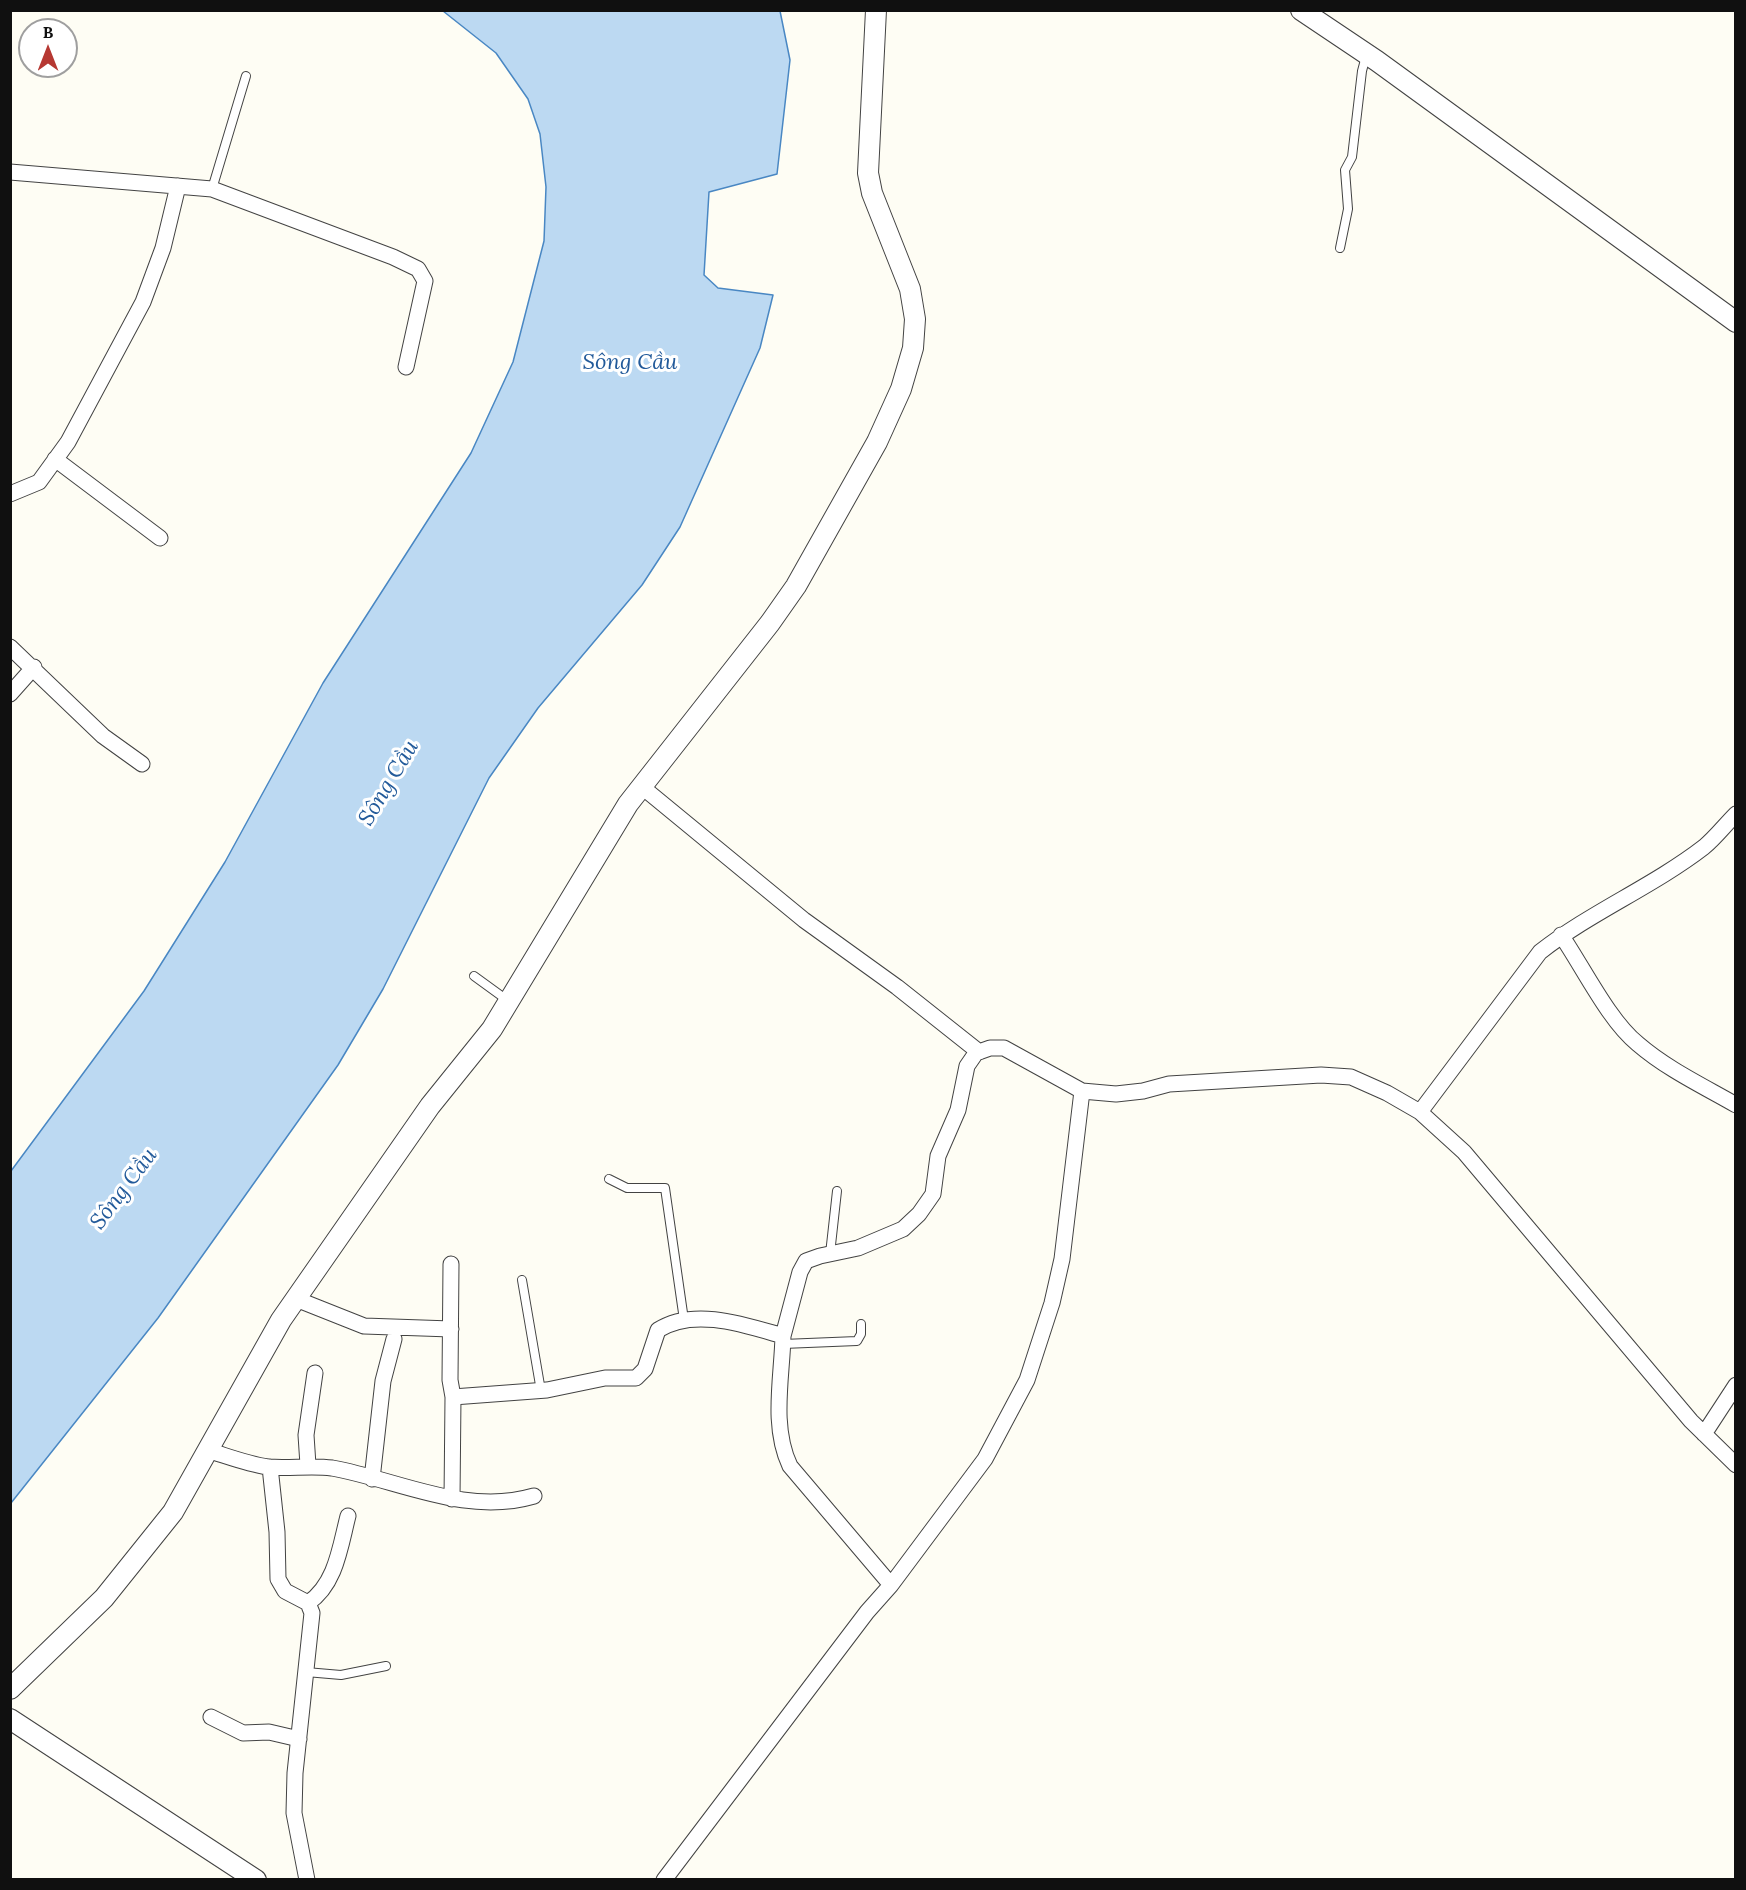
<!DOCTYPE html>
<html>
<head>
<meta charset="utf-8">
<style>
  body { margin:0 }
  #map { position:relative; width:1746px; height:1890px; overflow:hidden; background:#fefdf4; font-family:Lora,serif }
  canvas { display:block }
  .frame { position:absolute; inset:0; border:12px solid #101010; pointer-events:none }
  .north { position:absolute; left:18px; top:18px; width:60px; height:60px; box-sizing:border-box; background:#fff; border:2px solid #9f9f9f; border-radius:50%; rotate:0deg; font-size:16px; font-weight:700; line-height:24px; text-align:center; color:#101010 }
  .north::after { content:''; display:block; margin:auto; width:21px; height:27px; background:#b63832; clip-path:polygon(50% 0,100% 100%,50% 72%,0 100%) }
</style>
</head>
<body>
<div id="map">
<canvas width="1746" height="1890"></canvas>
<div class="frame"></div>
<div class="north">B</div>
</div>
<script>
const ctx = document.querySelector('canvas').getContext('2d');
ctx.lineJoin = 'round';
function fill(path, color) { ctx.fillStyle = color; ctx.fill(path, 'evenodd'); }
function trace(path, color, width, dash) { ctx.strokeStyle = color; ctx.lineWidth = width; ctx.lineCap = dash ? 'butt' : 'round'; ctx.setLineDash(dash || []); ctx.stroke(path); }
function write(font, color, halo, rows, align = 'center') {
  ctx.font = font + ' Lora,serif'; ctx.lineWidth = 6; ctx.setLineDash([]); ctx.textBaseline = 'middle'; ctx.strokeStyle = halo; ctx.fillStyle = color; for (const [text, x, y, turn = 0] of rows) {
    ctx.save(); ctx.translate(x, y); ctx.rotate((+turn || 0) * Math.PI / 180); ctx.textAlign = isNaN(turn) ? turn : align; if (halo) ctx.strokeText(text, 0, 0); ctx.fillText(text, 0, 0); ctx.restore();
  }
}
const water = new Path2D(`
  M443,11H780L790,60L777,174L709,192L704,275L718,288L773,295L760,348L680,527L642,585L538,708L489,778L383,989L338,1065L158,1318L11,1503V1171L144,991L225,862L323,683L471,453L513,362L544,241L546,187L540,134L528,99L496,53Z`);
const service = new Path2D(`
  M212,189L246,76
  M1340,248L1348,209L1345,170L1352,157L1362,71L1366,56
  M474,976L507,1000
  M609,1179L627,1188H665L684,1320
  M830,1254L837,1191
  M522,1280L541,1391
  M783,1344L857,1341L861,1334V1324
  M306,1672L341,1675L386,1666`);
const minor = new Path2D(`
  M10,172L212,189L393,257L418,269L425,281L406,367
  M55,459L160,538
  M10,494L39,482L68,442L143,302L163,248L178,186
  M10,647L103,736L142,764
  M10,694L34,667
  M641,786L804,920L897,987L979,1052
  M1561,935C1583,967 1609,1021 1638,1044C1667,1069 1703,1086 1736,1105
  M1420,1112L1540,952C1591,912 1652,887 1704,847C1715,838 1725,825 1736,814
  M451,1264L450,1380L453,1397
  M296,1299L364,1326L451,1329
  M783,1336L800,1272L806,1261L820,1256L858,1248L903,1229L919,1214L933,1194L938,1156L958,1110L967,1066L976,1053L990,1048H1004L1082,1091L1116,1094L1143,1091L1169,1084L1321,1075L1351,1077L1387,1093L1420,1112L1464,1152L1691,1421L1736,1465
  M1704,1434L1736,1385
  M207,1450C227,1456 247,1464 268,1467C289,1469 311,1465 332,1468C399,1480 465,1516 534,1496
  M308,1465L306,1435L315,1373
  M270,1467L277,1532L278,1579L285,1591L308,1603L312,1613L295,1773L294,1813L307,1880
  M372,1479L383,1381L394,1339
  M452,1499L453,1397L547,1390L605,1378H636L645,1369L658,1330C694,1307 745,1325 783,1336C782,1378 771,1426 790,1466L891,1585L867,1612L664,1880
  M891,1585L985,1459L1027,1380L1052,1303L1062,1259L1082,1091
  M308,1603C336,1584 340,1547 348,1516
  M211,1717L243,1733L269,1732L299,1739`);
const tertiary = new Path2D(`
  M1301,10L1377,61L1736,322
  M10,1689L104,1598L173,1512L281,1320L430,1106L492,1029L628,804L770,623L796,586L877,442L901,389L913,348L915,319L910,289L872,193L868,173L876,10
  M10,1719L256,1880`);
const waterNames = [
  ["Sông Cầu",630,363],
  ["Sông Cầu",389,783,-59],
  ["Sông Cầu",124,1189,-53]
];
fill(water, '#bcd9f2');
trace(water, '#4987c3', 1.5);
trace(service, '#434343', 10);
trace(minor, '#434343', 17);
trace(tertiary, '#434343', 22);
trace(service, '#fff', 8);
trace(minor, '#fff', 15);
trace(tertiary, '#fff', 20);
write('italic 22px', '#225a9a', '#fff', waterNames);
</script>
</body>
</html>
